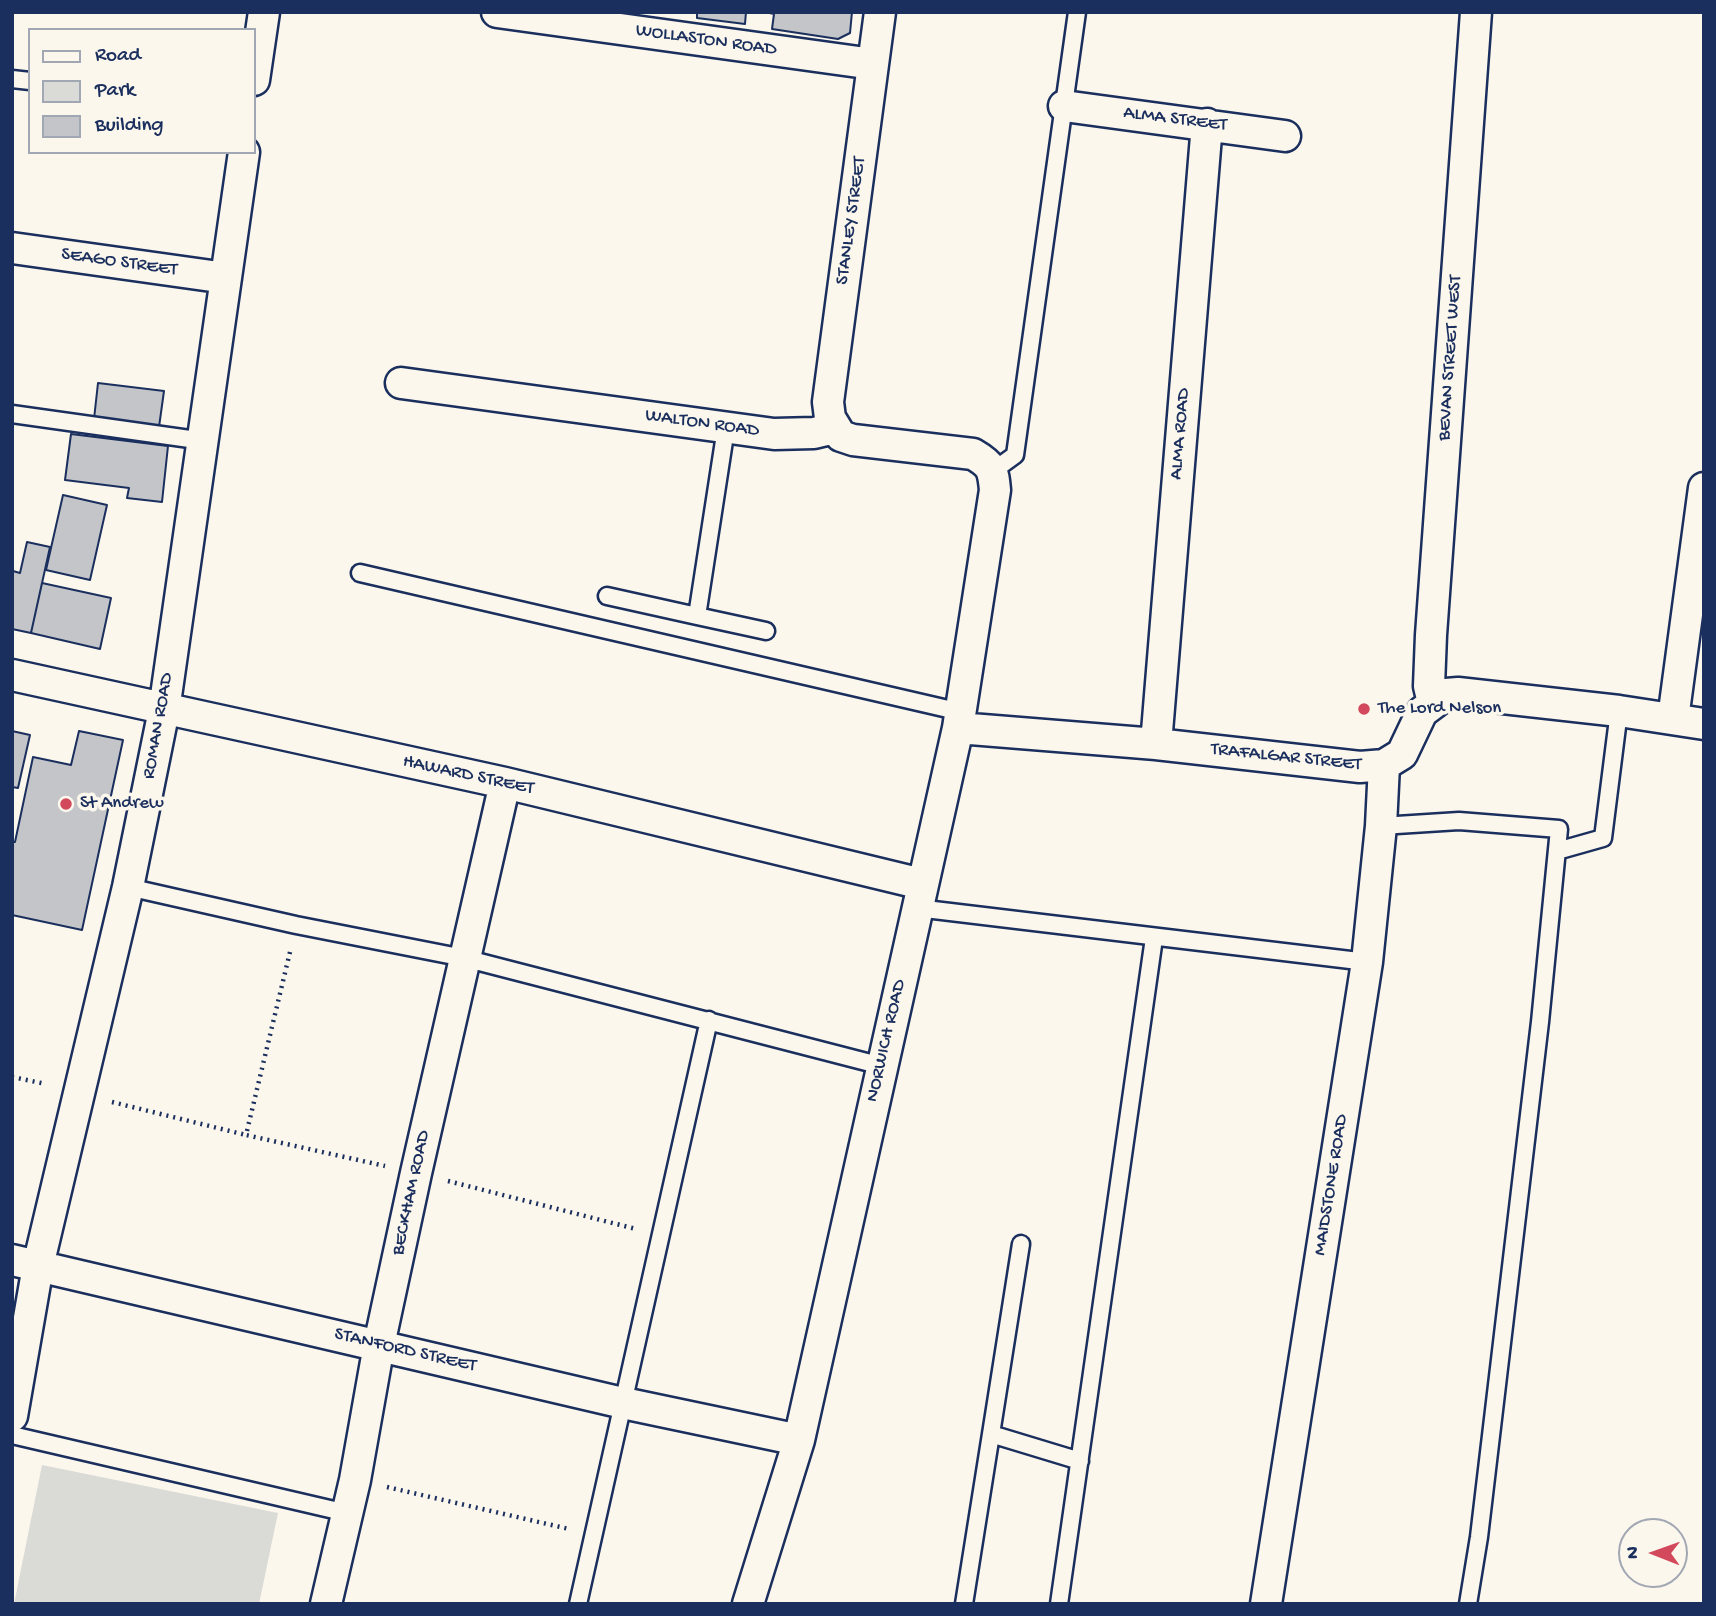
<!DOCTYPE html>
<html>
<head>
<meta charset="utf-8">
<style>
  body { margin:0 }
  #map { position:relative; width:1716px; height:1616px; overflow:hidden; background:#fbf7ec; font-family:"Gochi Hand",sans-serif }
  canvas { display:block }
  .frame { position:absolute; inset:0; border:14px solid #1b2f5e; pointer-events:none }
  .legend { position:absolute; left:28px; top:28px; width:228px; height:126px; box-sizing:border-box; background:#fbf7ec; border:2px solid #a1a7b3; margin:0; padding:9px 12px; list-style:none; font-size:21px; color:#1b2f5e }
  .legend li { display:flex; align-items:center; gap:14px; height:35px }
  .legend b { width:35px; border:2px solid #a1a7b3 }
  .north { position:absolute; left:1618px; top:1518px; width:70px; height:70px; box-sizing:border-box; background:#fbf7ec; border:2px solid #a1a7b3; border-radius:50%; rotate:271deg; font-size:19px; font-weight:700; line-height:28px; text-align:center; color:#1b2f5e }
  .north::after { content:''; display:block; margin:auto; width:24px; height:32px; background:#d1495b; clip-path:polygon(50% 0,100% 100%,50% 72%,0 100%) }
</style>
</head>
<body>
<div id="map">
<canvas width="1716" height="1616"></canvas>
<div class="frame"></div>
<ul class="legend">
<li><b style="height:9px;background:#fbf7ec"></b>Road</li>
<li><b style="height:19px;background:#dadad7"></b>Park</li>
<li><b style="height:19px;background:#c3c5c9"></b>Building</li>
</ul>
<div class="north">N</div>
</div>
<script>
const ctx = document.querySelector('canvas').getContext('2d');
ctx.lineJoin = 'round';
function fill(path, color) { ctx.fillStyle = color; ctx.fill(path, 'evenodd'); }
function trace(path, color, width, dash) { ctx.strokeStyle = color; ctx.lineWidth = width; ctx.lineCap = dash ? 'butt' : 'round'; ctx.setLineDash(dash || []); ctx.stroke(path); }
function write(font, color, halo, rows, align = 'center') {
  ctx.font = font + ' "Gochi Hand",sans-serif'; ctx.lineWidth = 7; ctx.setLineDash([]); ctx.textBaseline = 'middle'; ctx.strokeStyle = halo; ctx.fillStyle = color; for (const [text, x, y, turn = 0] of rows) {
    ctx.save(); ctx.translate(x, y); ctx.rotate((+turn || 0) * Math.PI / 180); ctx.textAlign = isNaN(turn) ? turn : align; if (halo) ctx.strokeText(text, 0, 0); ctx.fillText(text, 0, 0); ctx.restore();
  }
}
const green = new Path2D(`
  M42,1465L278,1513L259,1604H14Z`);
const building = new Path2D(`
  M697,12H746L745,24L697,18Z
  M765,12H852L850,33L838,39L772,29L774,14Z
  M98,383L164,391L159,427L94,419Z
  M71,434L168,446L162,502L127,498L129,488L65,480Z
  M63,495L107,505L90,580L46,570Z
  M27,542L50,547L31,633L12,629V575L13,571L20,573Z
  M42,583L111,598L100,649L31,633Z
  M12,731L30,735L18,788L12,787Z
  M79,731L123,740L82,930L12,915V842H15L33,757L71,765Z`);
const path = new Path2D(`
  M290,952L246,1135L385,1166
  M12,1077L46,1084
  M112,1102L246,1135
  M448,1181L636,1229
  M387,1487L569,1529`);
const service = new Path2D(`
  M12,79L30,81
  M12,414L204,441
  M993,471L1015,455L1077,12
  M360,573L961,712
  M607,596L697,616L726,428
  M697,616L766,631
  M1381,826L1459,821L1559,829L1540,1022L1479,1537L1468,1604
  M1557,851L1603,838L1619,711
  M128,887L296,925L464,958L882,1066
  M917,908L1367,962
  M1021,1244L991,1434L1080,1461
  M12,1435L347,1513
  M578,1604L709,1020
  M964,1604L991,1434
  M1059,1604L1154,938`);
const minor = new Path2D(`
  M497,12L873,64
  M254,80L264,12
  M1064,106L1285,136
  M12,248L226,278
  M401,383L774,434L814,433L835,428
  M12,675L505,783L922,884
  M1433,703L1429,686L1431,635L1476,12
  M1673,719L1704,488
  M958,728L1156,744L1360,767L1384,765L1402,754L1422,712L1446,694L1458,693L1619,711L1704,724
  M1156,744L1207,124
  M12,1260L623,1403L799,1440
  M12,1416L38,1266L128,887L164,710L244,152
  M326,1604L355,1480L379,1345L416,1173L505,783
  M748,1604L799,1440L958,728L995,490C993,469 992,465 973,454L853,440L841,436L830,418L828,402L880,12
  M1266,1604L1367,962L1381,826L1384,765`);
const markers = [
  [1364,709,7,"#d1495b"],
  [66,804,7,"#d1495b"]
];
const streetNames = [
  ["WOLLASTON ROAD",706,41,8],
  ["ALMA STREET",1175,120,7],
  ["STANLEY STREET",852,221,-82],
  ["SEAGO STREET",119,263,8],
  ["BEVAN STREET WEST",1451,358,-86],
  ["WALTON ROAD",702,424,8],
  ["ALMA ROAD",1181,434,-85],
  ["ROMAN ROAD",159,726,-80],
  ["TRAFALGAR STREET",1286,758,6],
  ["HAWARD STREET",468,776,12],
  ["NORWICH ROAD",887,1041,-77],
  ["MAIDSTONE ROAD",1332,1185,-81],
  ["BECKHAM ROAD",412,1193,-78],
  ["STANFORD STREET",405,1351,13]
];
const poiNames = [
  ["The Lord Nelson",1378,709],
  ["St Andrew",80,804]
];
fill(green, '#dadad7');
fill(building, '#c3c5c9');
trace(building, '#1b2f5e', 2);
trace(service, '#1b2f5e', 21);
trace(minor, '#1b2f5e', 35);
trace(path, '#1b2f5e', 4.5, [2, 5]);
trace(service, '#fbf7ec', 16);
trace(minor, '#fbf7ec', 30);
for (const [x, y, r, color] of markers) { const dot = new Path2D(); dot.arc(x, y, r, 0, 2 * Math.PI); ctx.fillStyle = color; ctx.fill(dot); trace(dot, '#fbf7ec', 2.5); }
write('19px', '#1b2f5e', '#fbf7ec', streetNames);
write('19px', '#1b2f5e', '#fbf7ec', poiNames, 'left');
</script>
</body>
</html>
